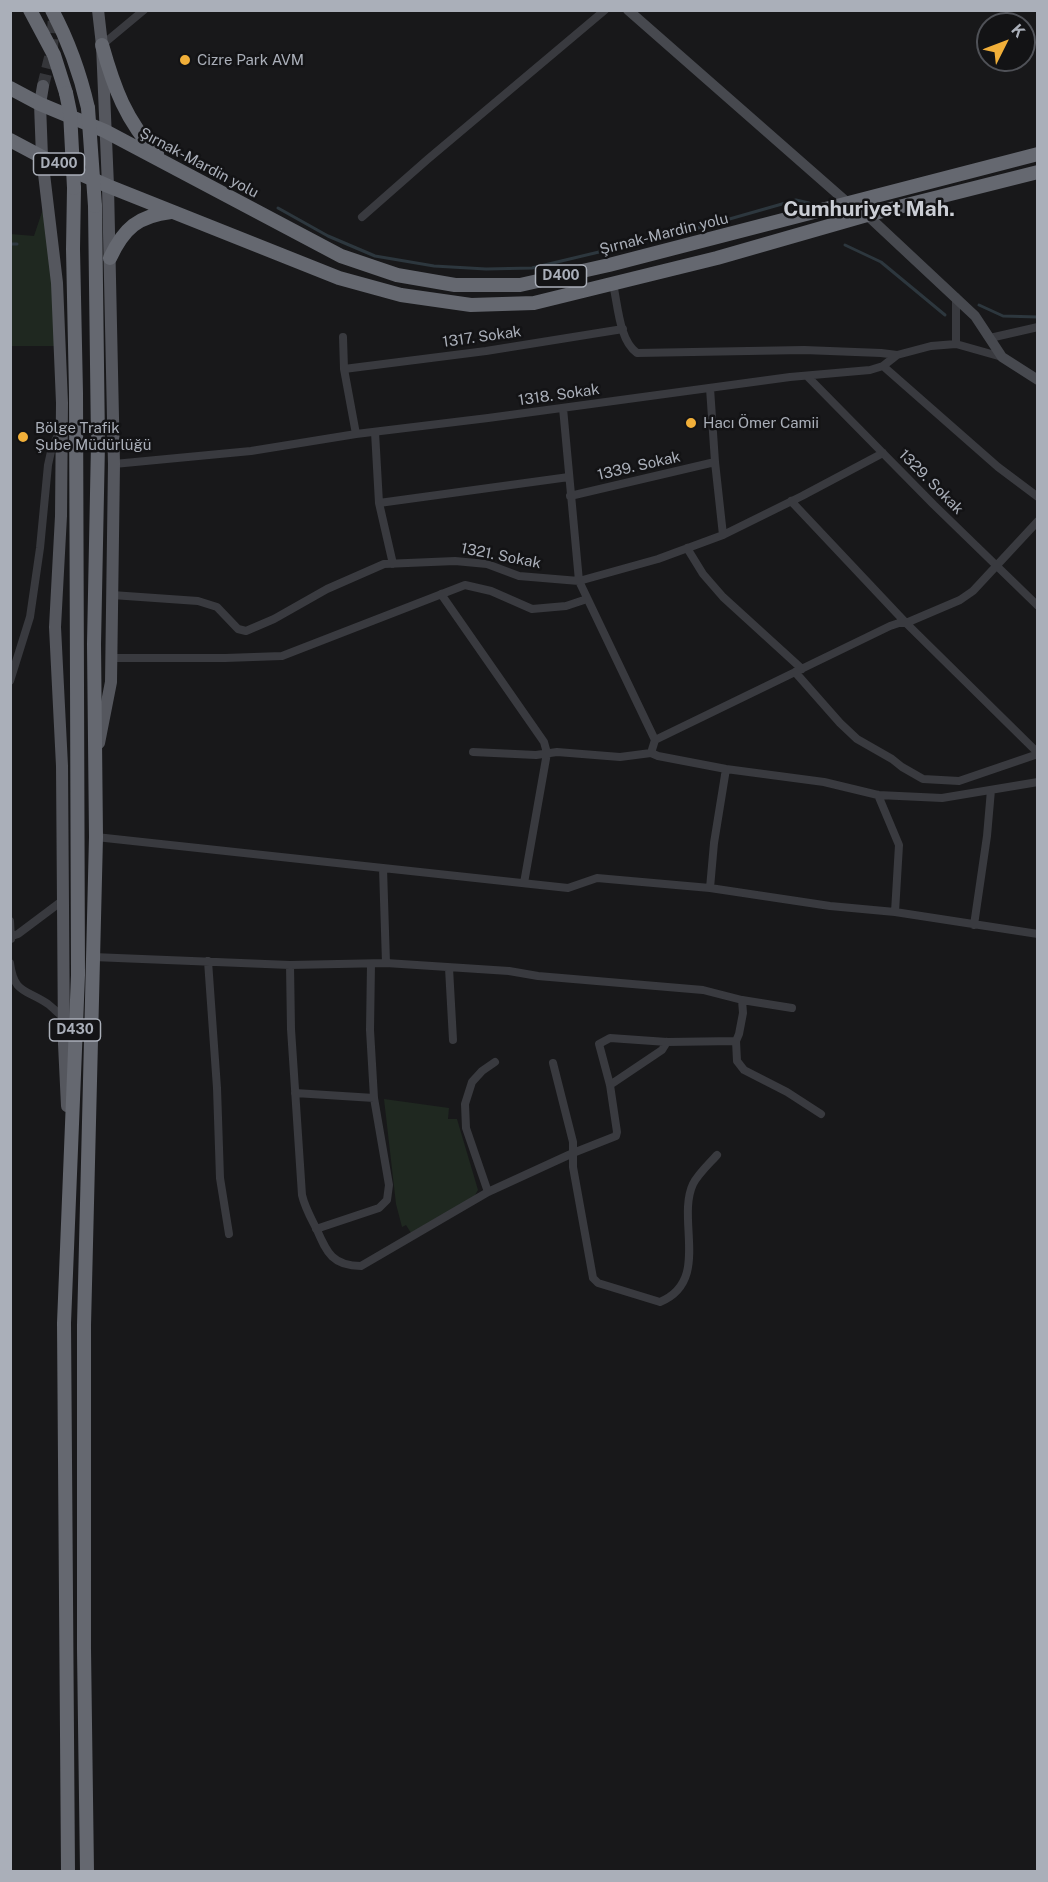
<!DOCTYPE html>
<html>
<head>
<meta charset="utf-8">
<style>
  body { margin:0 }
  #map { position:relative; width:1048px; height:1882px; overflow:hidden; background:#18181a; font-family:"Public Sans",sans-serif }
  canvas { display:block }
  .frame { position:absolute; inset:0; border:12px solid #aaafb9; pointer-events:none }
  .north { position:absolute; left:976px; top:12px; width:60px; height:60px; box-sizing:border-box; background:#131315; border:2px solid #4f5157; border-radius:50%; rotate:48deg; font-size:16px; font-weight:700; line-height:24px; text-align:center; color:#aaafb9 }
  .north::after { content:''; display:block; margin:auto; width:21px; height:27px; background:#f1af39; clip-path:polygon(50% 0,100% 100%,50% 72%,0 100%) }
</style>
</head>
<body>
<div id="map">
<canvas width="1048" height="1882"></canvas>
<div class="frame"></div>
<div class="north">K</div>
</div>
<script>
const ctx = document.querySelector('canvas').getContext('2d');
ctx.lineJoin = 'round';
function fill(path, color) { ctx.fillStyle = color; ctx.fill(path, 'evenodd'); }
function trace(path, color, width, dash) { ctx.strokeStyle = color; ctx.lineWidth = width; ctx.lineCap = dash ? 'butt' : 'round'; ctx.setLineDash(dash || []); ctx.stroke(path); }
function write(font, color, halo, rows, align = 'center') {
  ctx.font = font + ' "Public Sans",sans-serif'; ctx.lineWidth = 5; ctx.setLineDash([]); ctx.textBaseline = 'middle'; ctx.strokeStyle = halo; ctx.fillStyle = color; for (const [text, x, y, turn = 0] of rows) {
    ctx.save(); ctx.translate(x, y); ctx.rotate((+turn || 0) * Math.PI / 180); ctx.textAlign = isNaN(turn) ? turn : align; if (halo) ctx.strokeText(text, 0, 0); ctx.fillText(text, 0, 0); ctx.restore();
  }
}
const green = new Path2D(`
  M47,197L60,346H11L10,234L34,236Z
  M384,1099L449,1108L448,1119H457L478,1190L474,1197L411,1233L406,1225L402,1227L396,1204Z`);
const stream = new Path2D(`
  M278,208L328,236L375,256L434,266L486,269L532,268L691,230L796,200L809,203
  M10,244H17
  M845,245L881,262L945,315
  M979,305L1003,316L1038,317`);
const primaryTunnel = new Path2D(`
  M43,86L52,49L54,15`);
const street = new Path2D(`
  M102,45L144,10
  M362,217L428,159L605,10
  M613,284C618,305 619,340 637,353L804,350L881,353L897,355
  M956,297V344
  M343,337L344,369L356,434
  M990,338L1038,327
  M883,366L998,467L1038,497
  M344,369L486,351L623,329
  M807,376L934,505L1038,606
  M710,388L715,462L723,535
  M563,408L579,581L655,740L651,753
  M375,432L379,503L393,564
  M114,464L251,451L356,434L488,418L790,377L870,370L883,366L897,355L931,346L956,344L1002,357
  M570,496L715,462
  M791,501L906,623L1038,753
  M379,503L569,477
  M687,548L703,574L723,597L802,669
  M441,594L544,742L547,753L524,883
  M112,595L198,601L217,607L238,629L246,631L274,619L327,589L384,564L455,561L487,564L519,576L579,581L658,559L723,535L802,496L883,453
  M111,658H225L282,656L465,585L491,591L532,609L566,606L587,599
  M795,672L840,723L857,739L892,759L902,767L923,779L959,781L1038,754
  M10,681L30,617L40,548L48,465L52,447L60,431
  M655,740L890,626L899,623H906L960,600L973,591L1038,521
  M473,752L536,755L557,752L620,757L651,753L658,756L726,769L824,782L878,795L942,798L1038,782
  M878,795L899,845L895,912
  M96,837L568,888L597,878L710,888L830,906L895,912L1038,934
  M383,868L386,963
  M710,888L714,843L726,769
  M10,921L11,939
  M974,925L987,836L991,790
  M12,936L18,934L62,901
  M93,957L290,965L386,963L509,971L538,976L703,990L742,1000L792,1008
  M208,961L217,1088L220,1178L229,1234
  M10,963C14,994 26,989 48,1004C53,1008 58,1013 63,1017
  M290,965L291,1029L302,1195C305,1208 311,1218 317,1230C327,1253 333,1266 361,1266L488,1192L573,1153L616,1136L617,1132L610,1085L599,1044L610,1038L667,1042L736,1041
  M449,968L453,1040
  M742,1000L743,1013L739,1034L736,1041L737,1061L744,1070L787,1092L821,1114
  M553,1063L573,1142V1167L593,1278L598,1283L660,1302C711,1281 676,1220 693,1184C698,1174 709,1164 717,1155
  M610,1085L662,1050L667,1042
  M295,1093L374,1098
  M488,1192L466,1128L465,1104L472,1082L482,1071L495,1062
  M316,1229L379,1208L387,1200L389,1185L374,1098L370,1030L371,964`);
const secondary = new Path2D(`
  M628,10L849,204
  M867,215L975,316L1002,357L1038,380`);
const primary = new Path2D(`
  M98,10L102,45L108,186L114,464L111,682L99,743
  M43,86L40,104L42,157L57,283L62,403L61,516L55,627L62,766L64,1044L67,1106`);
const highway = new Path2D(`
  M30,10L54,55L66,93
  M52,10C69,42 80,73 88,108
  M102,45C114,88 126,121 157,154
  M10,88L40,104L105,131L341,256L397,275L455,285H520L609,265L1038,154
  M10,140L42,157L108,186L339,278L401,295L471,305L534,303L717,258L867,215L1038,172
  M110,258C124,228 138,216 171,212
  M68,1872L64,1323L78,975L76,393L73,249L74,188
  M87,1872L84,1649V1325L96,837L94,644L98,443L95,206`);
const highwayBridge = new Path2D(`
  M66,93L70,112L74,188
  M88,108L95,206`);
const markers = [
  [185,60,6,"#f1af39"],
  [691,423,6,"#f1af39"],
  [23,437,6,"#f1af39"]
];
const shields = [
  [59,164,51],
  [561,276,51],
  [75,1030,51]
];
const shieldNames = [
  ["D400",59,164],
  ["D400",561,276],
  ["D430",75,1030]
];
const poiNames = [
  ["Cizre Park AVM",197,60],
  ["Hacı Ömer Camii",703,423],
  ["Bölge Trafik",35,428],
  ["Şube Müdürlüğü",35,445]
];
const streetNames = [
  ["Şırnak-Mardin yolu",199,163,28],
  ["Şırnak-Mardin yolu",664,234,-14],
  ["1317. Sokak",482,337,-8],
  ["1318. Sokak",559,395,-8],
  ["1339. Sokak",639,466,-13],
  ["1329. Sokak",931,482,45],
  ["1321. Sokak",501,556,11]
];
const districtNames = [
  ["Cumhuriyet Mah.",869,210]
];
fill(green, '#1f2820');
trace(stream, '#2d373e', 3);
trace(primaryTunnel, '#35363a', 12, [12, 6]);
trace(street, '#393a3f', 8);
trace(secondary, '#47494f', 10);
trace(primary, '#55575e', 12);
trace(highway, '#656870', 14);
trace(highwayBridge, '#656870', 14);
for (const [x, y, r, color] of markers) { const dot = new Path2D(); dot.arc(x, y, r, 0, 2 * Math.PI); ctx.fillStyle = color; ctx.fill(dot); trace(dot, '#131315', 2); }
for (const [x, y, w] of shields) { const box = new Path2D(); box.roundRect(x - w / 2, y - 11, w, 22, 4.5); ctx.fillStyle = '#131315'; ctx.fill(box); trace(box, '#aaafb9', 1.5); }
write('bold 14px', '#aaafb9', null, shieldNames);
write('15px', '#aaafb9', '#131315', poiNames, 'left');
write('15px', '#aaafb9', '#131315', streetNames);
write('bold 21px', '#cbced5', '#131315', districtNames);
</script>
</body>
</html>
